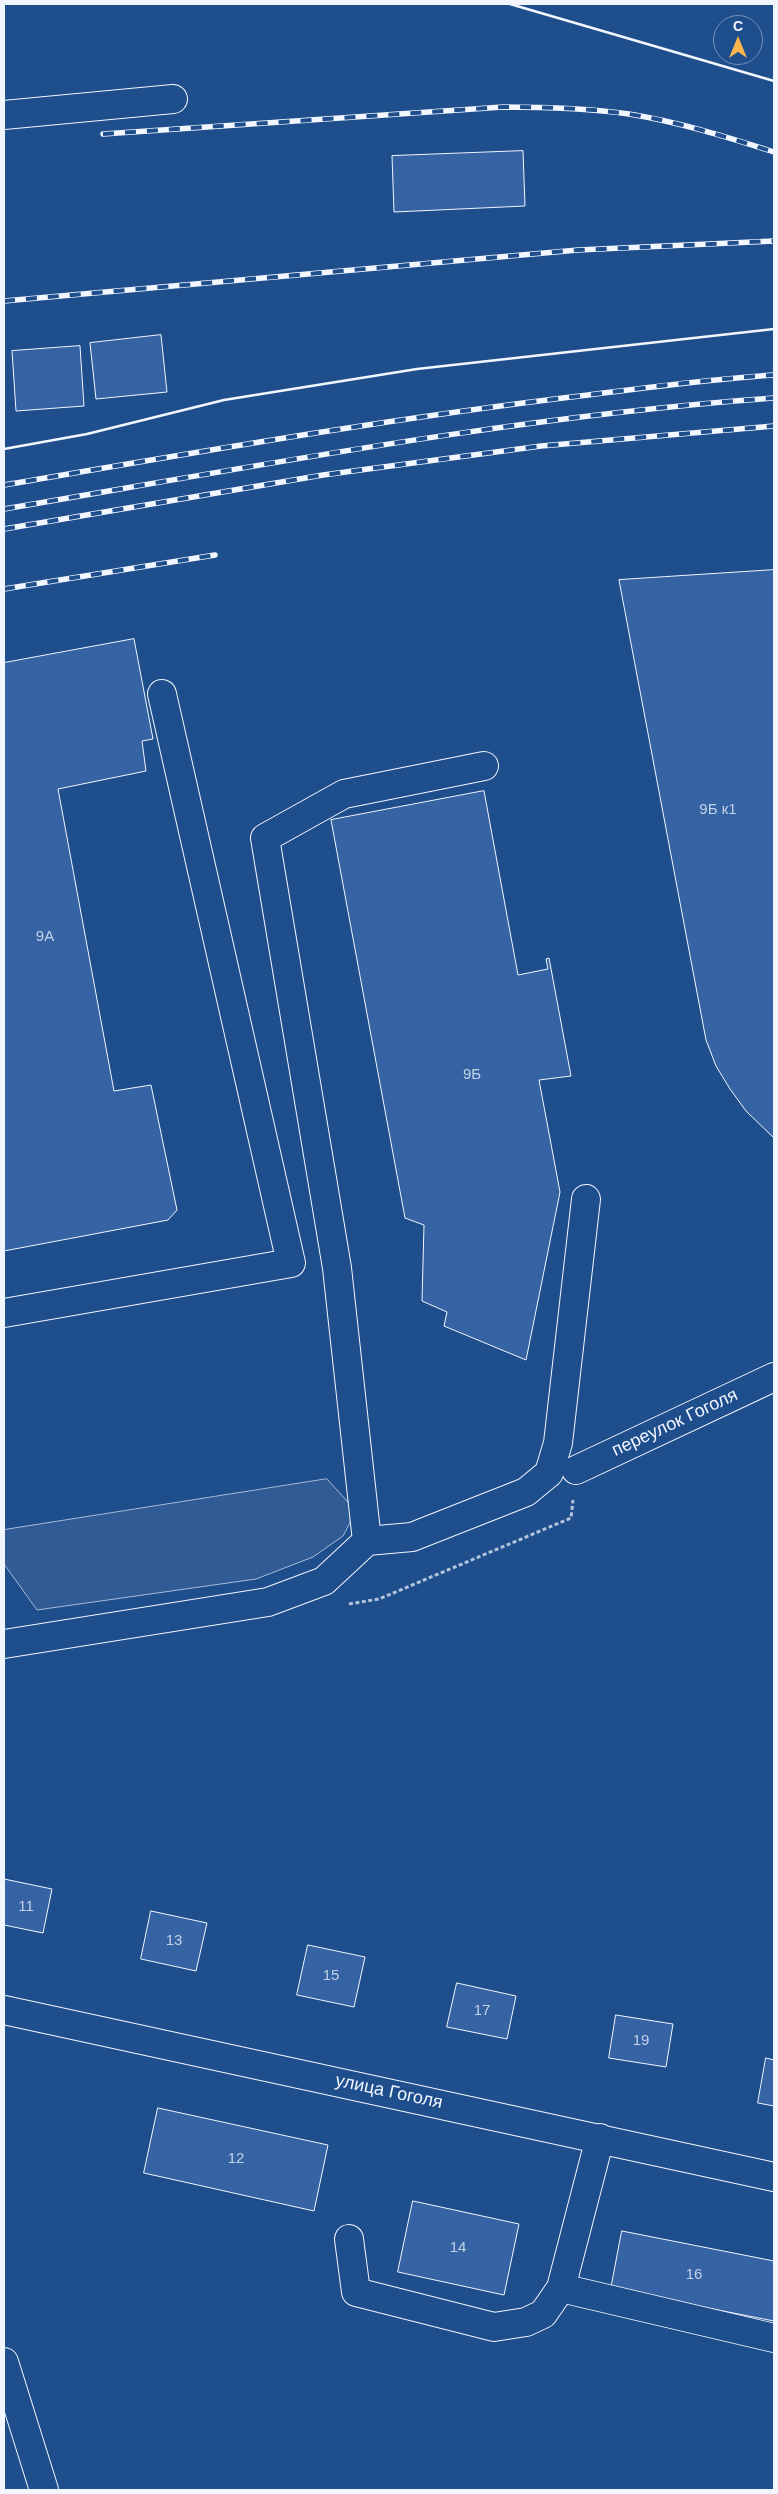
<!DOCTYPE html>
<html>
<head>
<meta charset="utf-8">
<style>
  body { margin:0 }
  #map { position:relative; width:778px; height:2494px; overflow:hidden; background:#1f4e8c; font-family:Helvetica,sans-serif }
  canvas { display:block }
  .frame { position:absolute; inset:0; border:5px solid #f2f6ff; pointer-events:none }
  .north { position:absolute; left:713px; top:15px; width:50px; height:50px; box-sizing:border-box; background:#1f4e8c; border:1px solid #7391ba; border-radius:50%; rotate:0deg; font-size:14px; font-weight:700; line-height:20px; text-align:center; color:#f2f6ff }
  .north::after { content:''; display:block; margin:auto; width:18px; height:22px; background:#ffb74d; clip-path:polygon(50% 0,100% 100%,50% 72%,0 100%) }
</style>
</head>
<body>
<div id="map">
<canvas width="778" height="2494"></canvas>
<div class="frame"></div>
<div class="north">С</div>
</div>
<script>
const ctx = document.querySelector('canvas').getContext('2d');
ctx.lineJoin = 'round';
function fill(path, color) { ctx.fillStyle = color; ctx.fill(path, 'evenodd'); }
function trace(path, color, width, dash) { ctx.strokeStyle = color; ctx.lineWidth = width; ctx.lineCap = dash ? 'butt' : 'round'; ctx.setLineDash(dash || []); ctx.stroke(path); }
function write(font, color, halo, rows, align = 'center') {
  ctx.font = font + ' Helvetica,sans-serif'; ctx.lineWidth = 4; ctx.setLineDash([]); ctx.textBaseline = 'middle'; ctx.strokeStyle = halo; ctx.fillStyle = color; for (const [text, x, y, turn = 0] of rows) {
    ctx.save(); ctx.translate(x, y); ctx.rotate((+turn || 0) * Math.PI / 180); ctx.textAlign = isNaN(turn) ? turn : align; if (halo) ctx.strokeText(text, 0, 0); ctx.fillText(text, 0, 0); ctx.restore();
  }
}
const parking = new Path2D(`
  M327,1479L356,1511L343,1536L313,1557L256,1579L37,1610L4,1564V1530Z`);
const building = new Path2D(`
  M523,151L525,206L394,212L392,156Z
  M161,335L167,392L96,399L90,343Z
  M80,346L84,406L16,411L12,351Z
  M774,570V1138L746,1111L730,1089L716,1066L706,1040L619,580Z
  M134,639L153,739L142,741L146,771L58,789L114,1091L151,1085L177,1210L168,1220L4,1251V663Z
  M484,791L518,975L548,969L546,959L549,958L571,1076L539,1080L560,1192L526,1360L444,1326L447,1312L422,1301L424,1225L405,1218L331,820Z
  M4,1879L52,1889L43,1933L4,1925Z
  M151,1911L207,1923L196,1971L141,1959Z
  M308,1945L365,1957L354,2007L297,1995Z
  M457,1983L516,1996L507,2039L447,2027Z
  M616,2015L673,2024L666,2067L609,2058Z
  M766,2058L774,2060V2106L758,2103Z
  M158,2108L328,2145L314,2211L144,2173Z
  M413,2201L519,2224L504,2295L398,2272Z
  M622,2231L774,2261V2321L611,2289Z`);
const path = new Path2D(`
  M349,1604L379,1599L571,1518L573,1500`);
const minor = new Path2D(`
  M4,115L173,99
  M4,1313L291,1263L162,694
  M576,1470L774,1377
  M367,1541L337,1268L265,838L344,794L484,766
  M4,1644L268,1602L324,1581L367,1541L412,1537L526,1492L549,1473L558,1443L586,1199
  M4,2010L774,2177
  M600,2138L561,2288L774,2338
  M349,2239L356,2292L494,2327L526,2322L543,2314L561,2288
  M4,2362L44,2490`);
const rail = new Path2D(`
  M103,134L503,107C545,107 587,108 629,114C679,122 727,137 774,152
  M4,301L578,250L774,241
  M4,485C198,452 392,418 588,395C650,387 712,379 774,375
  M4,509C257,466 518,416 774,398
  M4,529L323,475L541,446L774,426
  M4,589L215,555`);
const wall = new Path2D(`
  M510,4L774,81
  M4,449L87,434L224,400L417,369L774,329`);
const numberNames = [
  ["9Б к1",718,810],
  ["9А",45,937],
  ["9Б",472,1075],
  ["11",26,1907],
  ["13",174,1941],
  ["15",331,1976],
  ["17",482,2011],
  ["19",641,2041],
  ["12",236,2159],
  ["14",458,2248],
  ["16",694,2275]
];
const streetNames = [
  ["переулок Гоголя",675,1423,-25],
  ["улица Гоголя",389,2092,12]
];
fill(parking, '#305b95');
trace(parking, '#a8bbd7', 1);
fill(building, '#3563a3');
trace(building, '#f2f6ff', 1);
trace(minor, '#f2f6ff', 30);
trace(path, '#b3c4dc', 3, [4, 2.5]);
trace(minor, '#1f4e8c', 28);
trace(rail, '#f2f6ff', 5.5);
trace(rail, '#1f4e8c', 4, [11]);
trace(wall, '#f2f6ff', 2.5);
write('15px', '#c3d1e8', null, numberNames);
write('18px', '#f2f6ff', '#1f4e8c', streetNames);
</script>
</body>
</html>
